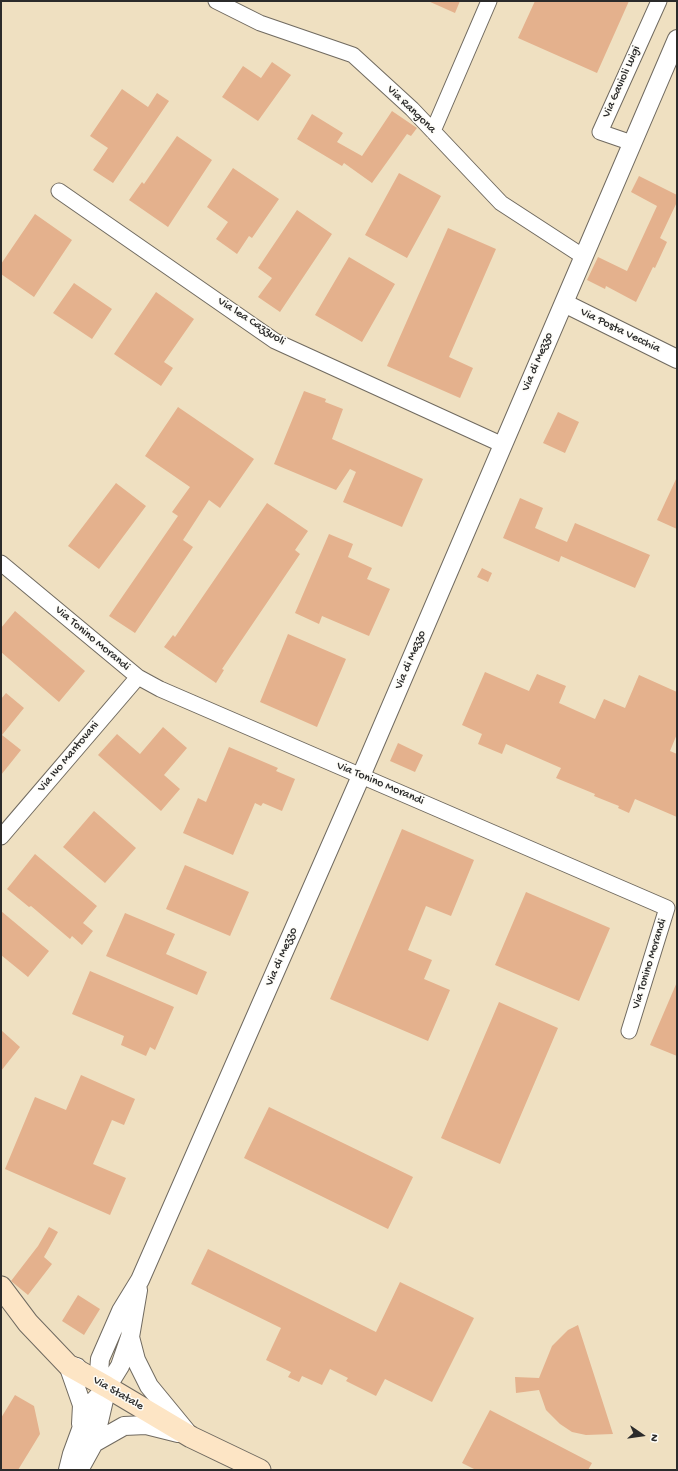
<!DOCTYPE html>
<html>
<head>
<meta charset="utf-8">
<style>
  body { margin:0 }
  #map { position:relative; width:678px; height:1471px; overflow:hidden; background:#efe0c1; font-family:"Gochi Hand",sans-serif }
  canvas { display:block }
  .frame { position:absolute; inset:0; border:2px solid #2b2b2b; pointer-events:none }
  .north { position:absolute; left:622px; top:1415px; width:40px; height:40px; -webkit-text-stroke:3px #fdfcf7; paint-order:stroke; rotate:103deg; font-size:11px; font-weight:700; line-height:16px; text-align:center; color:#2b2b2b }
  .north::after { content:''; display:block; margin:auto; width:14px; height:18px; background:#2b2b2b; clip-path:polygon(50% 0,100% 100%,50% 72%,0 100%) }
</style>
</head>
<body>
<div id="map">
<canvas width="678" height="1471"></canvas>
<div class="frame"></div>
<div class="north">N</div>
</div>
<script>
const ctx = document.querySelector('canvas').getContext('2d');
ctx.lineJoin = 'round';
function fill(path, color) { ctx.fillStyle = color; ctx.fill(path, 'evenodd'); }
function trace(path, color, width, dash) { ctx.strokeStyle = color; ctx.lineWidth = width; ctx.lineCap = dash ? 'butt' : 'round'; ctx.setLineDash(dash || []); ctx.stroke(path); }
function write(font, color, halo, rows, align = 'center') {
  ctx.font = font + ' "Gochi Hand",sans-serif'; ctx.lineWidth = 3; ctx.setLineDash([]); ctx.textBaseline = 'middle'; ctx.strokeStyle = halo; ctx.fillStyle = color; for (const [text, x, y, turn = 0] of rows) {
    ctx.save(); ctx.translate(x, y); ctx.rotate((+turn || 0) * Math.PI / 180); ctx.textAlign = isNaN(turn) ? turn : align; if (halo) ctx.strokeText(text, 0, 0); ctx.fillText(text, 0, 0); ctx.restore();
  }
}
const building = new Path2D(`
  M428,1H460L455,13Z
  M535,1H629L597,73L518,38Z
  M272,62L291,75L258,121L222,97L243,66L261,78Z
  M122,89L148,107L157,93L169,101L113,183L93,170L108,148L90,136Z
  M392,111L417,128L411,136L407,134L372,183L344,163L342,166L297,139L312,114L343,133L337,142L362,156Z
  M177,136L212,160L168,227L129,200L142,182L144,184Z
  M233,168L279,199L252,238L249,236L237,254L216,239L228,222L207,207Z
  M399,173L441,196L407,258L365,235Z
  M639,176L677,195V202L660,238L667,242L655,268L653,267L636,302L606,286L605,289L587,280L598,257L627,271L657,206L631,192Z
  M297,210L332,234L280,312L258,297L272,278L258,268Z
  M35,214L72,240L34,297L1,274V264Z
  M448,228L496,249L449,357L473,368L460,398L387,366Z
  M349,257L395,284L362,342L315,315Z
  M74,283L112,309L92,339L53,313Z
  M156,292L194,319L164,362L173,368L161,386L114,354Z
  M304,391L326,399L325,402L343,409L332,439L423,479L402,527L343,502L356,472L350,469L336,490L274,464Z
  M178,407L254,459L220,508L209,500L183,540L193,547L135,633L109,616L178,516L172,512L190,487L145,456Z
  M558,412L579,422L565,453L543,443Z
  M677,477V529L657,520Z
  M116,483L146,506L99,569L68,546Z
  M520,498L543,508L535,528L567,542L575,523L650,555L635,588L561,556L559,562L503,538Z
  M267,503L308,531L295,550L300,554L222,669L224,670L216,683L164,647L173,635L175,637Z
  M329,534L353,544L348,557L372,568L367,579L390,589L369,636L322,616L319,624L295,613Z
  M482,568L492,573L488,582L477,577Z
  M15,611L85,671L59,702L1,652V628Z
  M288,634L346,659L317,727L260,702Z
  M485,672L529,691L537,674L566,686L559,703L595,719L604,699L625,708L639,675L677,692V734L670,751L677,754V817L635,799L629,813L618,808L619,806L594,796L595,794L556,778L561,768L506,744L502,754L478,744L482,734L462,725Z
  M6,693L24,708L2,735L21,750L1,775V699Z
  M163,727L187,748L164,775L180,789L161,811L98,755L117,734L140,754Z
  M398,743L423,755L415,772L390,761Z
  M229,747L278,768L276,771L295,779L282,811L263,803L261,806L255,803L233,855L183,833L198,798L206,802Z
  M94,811L136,848L105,883L63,847Z
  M402,829L474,860L451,916L426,906L408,950L432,960L424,979L450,990L428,1041L330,999Z
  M35,854L97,906L83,923L93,931L82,945L72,936L70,939L31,906L29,907L7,889Z
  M185,865L249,892L230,936L166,909Z
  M526,892L610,928L579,1001L495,965Z
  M1,911L49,951L28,977L1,955Z
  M125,913L175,934L166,954L207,972L197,995L106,956Z
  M90,971L174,1007L155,1050L150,1047L146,1056L121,1045L124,1036L72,1014Z
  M677,982V1056L650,1045Z
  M499,1002L558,1028L500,1164L441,1138Z
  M1,1030L20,1047L1,1071Z
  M81,1075L135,1099L124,1125L112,1120L93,1164L126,1178L110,1215L5,1169L35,1097L66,1110Z
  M269,1107L413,1177L388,1229L244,1158Z
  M49,1227L58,1232L44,1257L52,1264L28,1295L11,1281L38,1246Z
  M208,1249L376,1332L400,1282L474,1318L432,1402L385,1379L376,1396L346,1381L348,1378L330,1369L322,1385L302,1376L299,1382L288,1377L291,1372L266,1360L281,1328L191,1284Z
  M78,1295L100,1309L84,1335L62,1321Z
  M578,1325L613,1434L586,1435L572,1432L560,1424L546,1410L539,1390L516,1393L515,1377L539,1378L552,1346L568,1330Z
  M15,1395L34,1406L40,1434L18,1470H1V1418Z
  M490,1410L592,1463L588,1470H476L462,1463Z`);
const minor = new Path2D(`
  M216,1L260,23L353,55L412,109L501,203L584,257
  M433,131L489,1
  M632,143L600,132L659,1
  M59,191L275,341L503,445
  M1,563L138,677L160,689L667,908L629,1031
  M1,837L138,677`);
const tertiary = new Path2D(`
  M564,303L677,359
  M130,1337L136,1360L149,1386L186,1431
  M77,1367L68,1365L82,1405L81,1424
  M107,1387L99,1373L100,1359L121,1311L140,1280L361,776L677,39
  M94,1443L124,1426L146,1425L178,1433
  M68,1470L72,1454L90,1405L107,1387L120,1366L130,1337L138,1290
  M79,1470L94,1443L107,1387`);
const secondary = new Path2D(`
  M1,1287L28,1323L68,1365L107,1387L191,1437L260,1470`);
const streetNames = [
  ["Via Gavioli Luigi",622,82,-66],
  ["Via Rangona",411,110,44],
  ["Via lea Cazzuoli",251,322,33],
  ["Via Posta Vecchia",620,331,26],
  ["Via di Mezzo",538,362,-67],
  ["Via Tonino Morandi",92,639,40],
  ["Via di Mezzo",411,660,-67],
  ["Via Ivo Mantovani",69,757,-50],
  ["Via Tonino Morandi",380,784,23],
  ["Via di Mezzo",282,957,-66],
  ["Via Tonino Morandi",650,964,-73],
  ["Via Statale",118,1394,30]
];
fill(building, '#e4b18d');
trace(minor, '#706a60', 17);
trace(tertiary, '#706a60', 20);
trace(secondary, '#706a60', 23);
trace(minor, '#fff', 15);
trace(tertiary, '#fff', 18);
trace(secondary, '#fde5c5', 21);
write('12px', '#2b2b2b', '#fdfcf7', streetNames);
</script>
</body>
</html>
